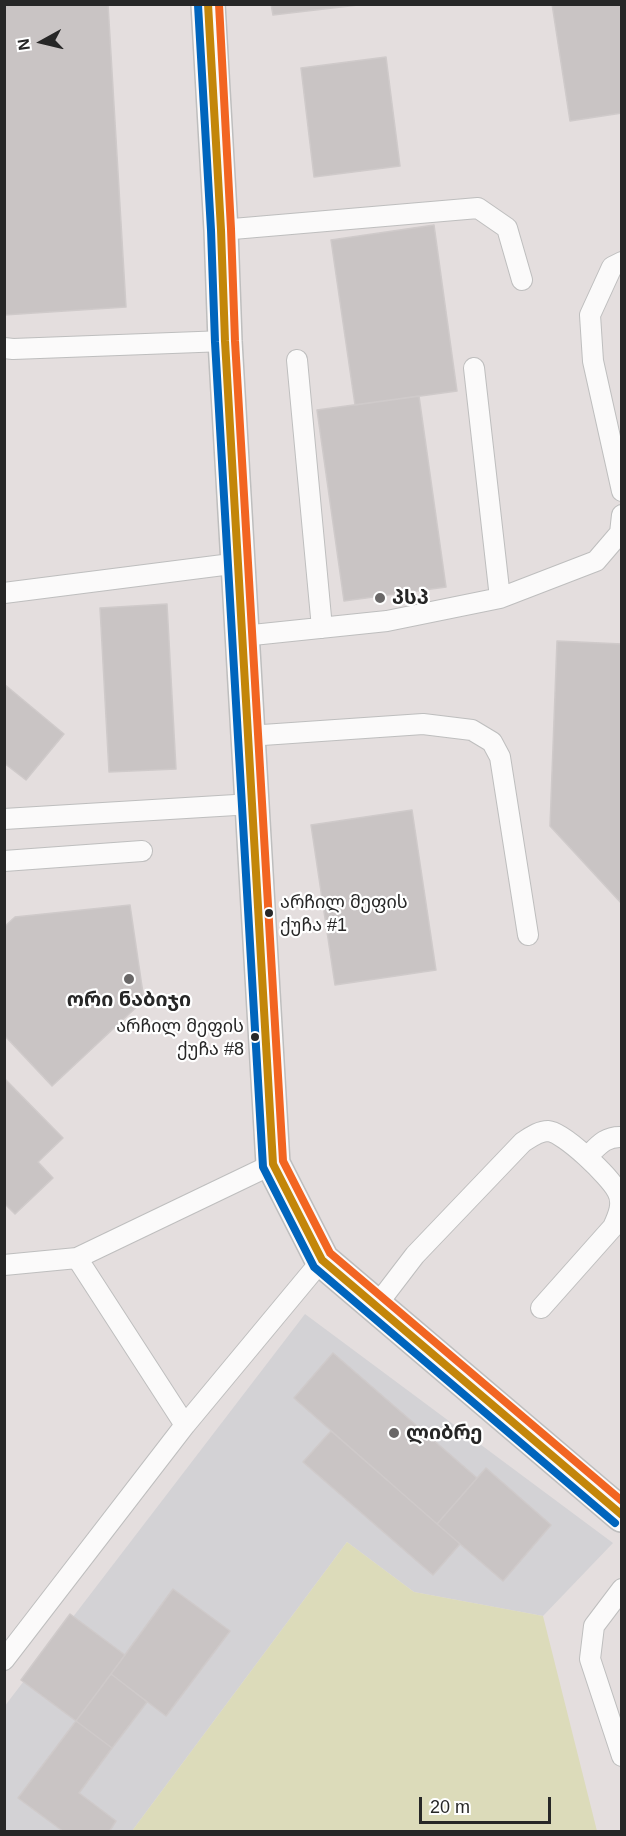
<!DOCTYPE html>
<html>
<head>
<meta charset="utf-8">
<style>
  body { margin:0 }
  #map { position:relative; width:626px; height:1836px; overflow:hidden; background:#e4dede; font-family:Helvetica,sans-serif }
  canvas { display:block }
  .frame { position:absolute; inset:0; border:6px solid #272727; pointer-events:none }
  .north { position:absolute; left:12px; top:12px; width:60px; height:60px; -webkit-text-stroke:4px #fff; paint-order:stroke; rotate:262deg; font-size:16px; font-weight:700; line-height:24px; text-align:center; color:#272727 }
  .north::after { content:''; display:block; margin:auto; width:21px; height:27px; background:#272727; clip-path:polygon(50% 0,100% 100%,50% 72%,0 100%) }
  .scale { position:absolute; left:419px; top:1797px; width:132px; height:27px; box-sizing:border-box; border:3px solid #272727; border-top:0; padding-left:8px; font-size:18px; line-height:21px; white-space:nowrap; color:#272727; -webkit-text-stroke:4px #fff; paint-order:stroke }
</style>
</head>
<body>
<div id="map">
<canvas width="626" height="1836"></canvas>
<div class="frame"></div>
<div class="north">N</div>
<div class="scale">20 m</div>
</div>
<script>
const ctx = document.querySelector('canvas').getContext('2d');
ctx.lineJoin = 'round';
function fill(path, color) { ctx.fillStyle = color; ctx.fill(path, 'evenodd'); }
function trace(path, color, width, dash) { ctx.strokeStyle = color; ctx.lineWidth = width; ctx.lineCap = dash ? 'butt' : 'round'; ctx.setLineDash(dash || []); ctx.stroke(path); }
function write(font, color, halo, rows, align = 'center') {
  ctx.font = font + ' Helvetica,"Noto Sans Georgian",sans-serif'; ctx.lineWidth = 4.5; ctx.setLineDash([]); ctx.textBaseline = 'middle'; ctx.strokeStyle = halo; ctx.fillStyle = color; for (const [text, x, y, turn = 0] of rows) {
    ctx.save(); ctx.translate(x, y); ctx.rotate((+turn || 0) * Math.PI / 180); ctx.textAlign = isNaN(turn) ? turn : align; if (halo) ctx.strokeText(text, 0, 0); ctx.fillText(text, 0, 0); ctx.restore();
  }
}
const industrial = new Path2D(`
  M305,1314L613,1543L543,1616L414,1592L347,1542L132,1831H5L4,1707Z`);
const green = new Path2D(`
  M347,1542L414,1592L543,1616L597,1831H132Z`);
const building = new Path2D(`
  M4,4H108L126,307L4,315Z
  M271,4H358V5L273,15Z
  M552,4H622V113L570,121Z
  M386,57L400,166L314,177L301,68Z
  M434,225L457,391L355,405L331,240Z
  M419,396L446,587L344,601L317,410Z
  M167,604L176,769L109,772L100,608Z
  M557,641L622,644V904L550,826Z
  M4,684L64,734L26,780L4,763Z
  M412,810L436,970L335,985L311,825Z
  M130,905L144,1000L52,1086L4,1035V927L15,917Z
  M4,1078L63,1138L38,1162L53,1178L15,1214L4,1203Z
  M333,1353L477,1478L437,1524L294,1398Z
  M331,1431L460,1544L433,1575L303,1462Z
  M486,1468L551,1525L503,1581L437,1524Z
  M173,1589L230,1631L166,1716L111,1674Z
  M70,1614L125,1655L76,1721L21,1680Z
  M111,1674L147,1702L112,1748L76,1721Z
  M76,1721L112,1748L79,1793L116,1821L109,1832H64L18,1798Z`);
const lane = new Path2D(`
  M221,230L478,208L507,228L522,280
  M622,262L612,267L590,315L593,361L622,491
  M4,348L13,349L225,341
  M297,360L322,628
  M474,368L500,598
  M4,593L239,563
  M243,636L387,621L500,598L596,561L620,533L622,515
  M248,736L423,724L472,730L492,742L500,757L528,935
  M4,819L252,804
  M4,861L142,851
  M587,1157C598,1146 605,1136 622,1137
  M77,1258L185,1425
  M4,1265L77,1258L273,1164
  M376,1306L415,1255L523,1142C531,1137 539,1131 548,1131C564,1132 610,1177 617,1191C624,1203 618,1216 613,1227L541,1308
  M622,1589L594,1626L590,1659L622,1756
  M4,1660L185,1425L322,1260`);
const secondary = new Path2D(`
  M208,4L221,230L225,341L273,1164L322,1260L622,1515`);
const bus1 = new Path2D(`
  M208,4L221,230L225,341L273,1164L322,1260L622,1515`);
const bus2 = new Path2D(`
  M198,5L211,230L215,342L263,1167L314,1267L615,1523`);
const bus3 = new Path2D(`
  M219,4L231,229L235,341L283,1161L330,1253L622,1501`);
const markers = [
  [380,598,6,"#696767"],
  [269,913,5,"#272727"],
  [129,979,6,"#696767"],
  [255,1037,5,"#272727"],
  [394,1433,6,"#696767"]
];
const busNames = [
  ["არჩილ მეფის",280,903],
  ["ქუჩა #1",280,926],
  ["არჩილ მეფის",244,1027,"right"],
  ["ქუჩა #8",244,1050,"right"]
];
const poiNames = [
  ["პსპ",392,598],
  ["ორი ნაბიჯი",129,1000,"center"],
  ["ლიბრე",406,1433]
];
fill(industrial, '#d3d2d5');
fill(green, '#dcdbba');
fill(building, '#c9c4c4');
trace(building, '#cfcaca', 1.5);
trace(lane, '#bebebe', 22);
trace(secondary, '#bebebe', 36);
trace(lane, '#fbfafa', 20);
trace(secondary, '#fbfafa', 33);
trace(bus1, '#c3860a', 8);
trace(bus2, '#0065bd', 8);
trace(bus3, '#f26522', 8);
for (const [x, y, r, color] of markers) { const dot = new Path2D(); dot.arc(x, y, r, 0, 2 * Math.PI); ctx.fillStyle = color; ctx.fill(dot); trace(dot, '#fff', 2); }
write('18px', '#272727', '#fff', busNames, 'left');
write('bold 20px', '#272727', '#fff', poiNames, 'left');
</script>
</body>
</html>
